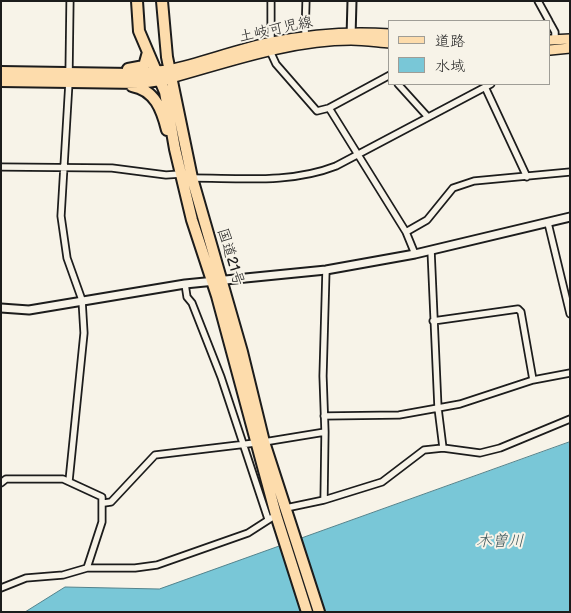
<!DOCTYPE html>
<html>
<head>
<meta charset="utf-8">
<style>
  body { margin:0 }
  #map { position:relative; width:571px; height:613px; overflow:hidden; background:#f7f3e8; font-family:"Balsamiq Sans","Klee One",sans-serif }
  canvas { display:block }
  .frame { position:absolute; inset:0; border:2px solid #1c1c1c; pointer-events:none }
  .legend { position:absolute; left:388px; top:20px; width:162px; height:65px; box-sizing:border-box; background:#f7f3e8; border:1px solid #9f9d96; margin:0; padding:6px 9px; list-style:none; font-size:15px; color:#1c1c1c }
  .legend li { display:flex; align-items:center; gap:10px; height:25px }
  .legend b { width:25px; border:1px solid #9f9d96 }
</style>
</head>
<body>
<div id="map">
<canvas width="571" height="613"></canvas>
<div class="frame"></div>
<ul class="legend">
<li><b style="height:6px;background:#fddcac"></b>道路</li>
<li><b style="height:14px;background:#79c7d7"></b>水域</li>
</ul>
</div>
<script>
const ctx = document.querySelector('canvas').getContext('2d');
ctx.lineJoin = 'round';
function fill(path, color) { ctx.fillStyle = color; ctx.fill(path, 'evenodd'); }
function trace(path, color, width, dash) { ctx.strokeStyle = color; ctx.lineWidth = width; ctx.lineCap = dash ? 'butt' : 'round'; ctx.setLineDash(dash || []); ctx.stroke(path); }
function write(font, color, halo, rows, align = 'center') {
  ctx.font = font + ' "Balsamiq Sans","Klee One",sans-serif'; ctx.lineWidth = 4; ctx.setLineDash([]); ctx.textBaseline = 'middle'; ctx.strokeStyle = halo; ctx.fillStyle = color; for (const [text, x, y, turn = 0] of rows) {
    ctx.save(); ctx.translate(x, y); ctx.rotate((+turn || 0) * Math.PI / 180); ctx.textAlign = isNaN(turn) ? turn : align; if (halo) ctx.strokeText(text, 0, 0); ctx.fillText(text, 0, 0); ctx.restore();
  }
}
const water = new Path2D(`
  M570,442V612H25L65,587L159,589Z`);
const minor = new Path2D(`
  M538,1L549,21
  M550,23L555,32V40
  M305,36L306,1
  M271,42V1
  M270,51L276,64L317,111L329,108L390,75
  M69,74L70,1
  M398,84L427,116
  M485,87L527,177
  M329,108L406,232L415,254
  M1,167L112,168L166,175L181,174
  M192,178C240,178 290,184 336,166L491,84
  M548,223L570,314
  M406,232L427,220L453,188L474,181L570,172
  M431,250L438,408L443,448
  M185,284L187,297L192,303L221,377L268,519
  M433,321L518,309L521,312L533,380
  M324,416L399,415L438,408L460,404L533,380L570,373
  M264,442L325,432
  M69,481L84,333L82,300L67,258L61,216L69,82
  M1,483L6,479H63L102,497V522L87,568
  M324,500L325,432L323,376L326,270
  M104,503L111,502L155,455L255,443
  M286,508L324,500L382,482L424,450L443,448L480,453L500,448L570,419
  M1,588L26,578L63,575L87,568H135L157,565L248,533L276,515`);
const tertiary = new Path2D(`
  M351,37L352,1
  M1,308L29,310L185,284L326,270L415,254L570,217`);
const primary = new Path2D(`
  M550,40L570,39
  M550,50L570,48
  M169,70C204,62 238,49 272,42C312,34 350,31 390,34
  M171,78C229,62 291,40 351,40C364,40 377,42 390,43`);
const trunk = new Path2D(`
  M137,1L139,31L165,92L175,149L192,220L217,296L276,515L307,612
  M162,1L167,57L192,178L242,352L264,442L319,612
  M128,69L144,66L148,52
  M1,72L131,74L163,71
  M1,81L140,83L167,79
  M132,86C155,90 162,110 167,130`);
const streetNames = [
  ["土岐可児線",276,30,-12],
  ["国道21号",230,257,73]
];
const waterNames = [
  ["木曽川",500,542]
];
fill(water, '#79c7d7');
trace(water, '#54838c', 1);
trace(minor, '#1c1c1c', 9);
trace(tertiary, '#1c1c1c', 11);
trace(primary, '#1c1c1c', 12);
trace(trunk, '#1c1c1c', 14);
trace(minor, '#f7f3e8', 5.5);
trace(tertiary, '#f7f3e8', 7);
trace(primary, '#fddcac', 9);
trace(trunk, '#fddcac', 10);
write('15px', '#1c1c1c', '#f7f3e8', streetNames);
write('italic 16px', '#3d585d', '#f7f3e8', waterNames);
</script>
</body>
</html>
